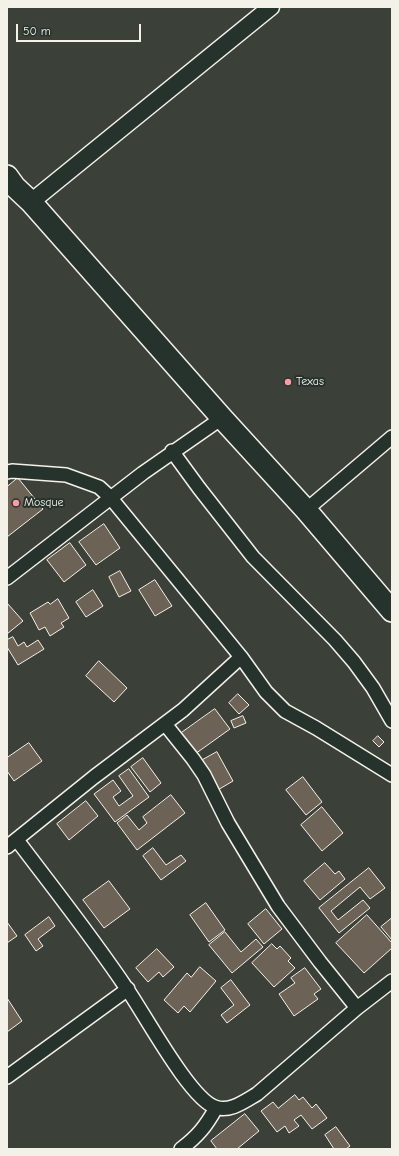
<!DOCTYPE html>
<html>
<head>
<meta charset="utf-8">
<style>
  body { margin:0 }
  #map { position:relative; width:399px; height:1156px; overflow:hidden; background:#3b4139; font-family:"Comic Neue",sans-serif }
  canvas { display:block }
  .frame { position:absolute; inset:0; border:8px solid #f4f1e8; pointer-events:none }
  .scale { position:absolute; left:16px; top:24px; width:125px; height:18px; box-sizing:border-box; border:2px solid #f4f1e8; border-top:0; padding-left:5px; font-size:12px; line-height:14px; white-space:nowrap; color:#f4f1e8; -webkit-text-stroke:3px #26332d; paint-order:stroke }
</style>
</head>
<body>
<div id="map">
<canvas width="399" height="1156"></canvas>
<div class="frame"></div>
<div class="scale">50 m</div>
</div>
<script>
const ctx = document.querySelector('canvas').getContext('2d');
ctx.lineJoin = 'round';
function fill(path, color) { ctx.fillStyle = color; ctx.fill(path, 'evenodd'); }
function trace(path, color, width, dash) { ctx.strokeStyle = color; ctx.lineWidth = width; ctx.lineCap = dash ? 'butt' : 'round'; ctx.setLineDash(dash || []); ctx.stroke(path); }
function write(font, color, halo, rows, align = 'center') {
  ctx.font = font + ' "Comic Neue",sans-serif'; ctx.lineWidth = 4; ctx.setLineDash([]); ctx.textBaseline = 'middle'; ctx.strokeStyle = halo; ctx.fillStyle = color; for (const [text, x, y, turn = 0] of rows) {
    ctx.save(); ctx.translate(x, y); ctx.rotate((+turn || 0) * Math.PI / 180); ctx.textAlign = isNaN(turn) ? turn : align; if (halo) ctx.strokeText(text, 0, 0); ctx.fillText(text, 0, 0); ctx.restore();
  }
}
const building = new Path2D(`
  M18,478L43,509L7,537V487Z
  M104,524L120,548L96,565L79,542Z
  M70,543L86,565L64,582L47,560Z
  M120,571L131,591L119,597L109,577Z
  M155,580L172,606L155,616L139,590Z
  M93,590L103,606L86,617L76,602Z
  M58,599L69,618L61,623L64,627L50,636L45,627L39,630L30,613L48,602L50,604Z
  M7,603L23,621L7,634Z
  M13,637L18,646L24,642L27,647L38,640L44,649L18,665L7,647V640Z
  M99,661L127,688L114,702L86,676Z
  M238,694L249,705L239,714L229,703Z
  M215,709L230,729L195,754L180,734Z
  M243,716L246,723L234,728L231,721Z
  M378,736L384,742L379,747L373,741Z
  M29,743L42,761L14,781L7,771V758Z
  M217,752L233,781L216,791L199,762Z
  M143,758L161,783L150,792L131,767Z
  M129,769L149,797L115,822L94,794L113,780L121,791L113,797L119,806L133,796L119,776Z
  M303,777L322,802L306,815L286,790Z
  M171,795L185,813L137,850L117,823L127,815L139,830L147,823L143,817Z
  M86,801L98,816L69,840L57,824Z
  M322,807L343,833L322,851L301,825Z
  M153,848L166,865L181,855L186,861L161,880L143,856Z
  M325,863L335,874L339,871L345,879L320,900L304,881Z
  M369,868L385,888L370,899L360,887L331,911L338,920L363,900L370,908L339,933L319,908Z
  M109,881L130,909L104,928L83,900Z
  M206,903L225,930L209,942L190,915Z
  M266,909L282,929L264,944L248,924Z
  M367,915L392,943V948L364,973L336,943Z
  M49,917L55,926L38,939L43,946L36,951L25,935Z
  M392,918V940L381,927Z
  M7,922L17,936L7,943Z
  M225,932L241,952L256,939L263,947L232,973L209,945Z
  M272,944L277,949L280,946L291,958L288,961L295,968L274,987L252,963Z
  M157,949L174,967L163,977L159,972L148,982L136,968Z
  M200,967L216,981L190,1012L184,1006L178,1013L164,1000L187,973L191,977Z
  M305,968L321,989L314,994L318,999L294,1016L279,994L295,983L291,978Z
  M231,980L250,1005L227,1023L221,1015L234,1005L221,988Z
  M7,998L22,1021L7,1032Z
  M295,1095L299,1100L303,1097L312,1108L316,1104L327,1118L312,1129L301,1115L294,1120L299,1126L289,1133L285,1126L277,1132L261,1111L273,1102L278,1108Z
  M245,1114L259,1131L237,1149H217L211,1141Z
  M336,1127L350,1146L346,1149H334L325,1135Z`);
const minor = new Path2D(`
  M172,451L199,488L253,557L335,640L354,662L373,688L392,721
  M7,472L12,471L66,475L99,487L110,497L241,657L266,692L285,711L316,728L392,775
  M306,510L392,437
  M7,578L143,473L222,418
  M165,724L193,759L204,775L228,823L278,906L320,962L357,1008
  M17,840C54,889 93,938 127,989C144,1013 190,1099 215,1107C229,1113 245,1101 257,1094L357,1008L392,981
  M7,847L94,777L183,710L241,657
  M7,1077L128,989
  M181,1149C198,1136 206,1126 216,1108`);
const tertiary = new Path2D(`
  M31,202L271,7`);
const trunk = new Path2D(`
  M7,176L15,187L31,202L222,418L306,510L392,611`);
const markers = [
  [288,382,4,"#ff9aa2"],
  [16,503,4,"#ff9aa2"]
];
const poiNames = [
  ["Texas",296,382],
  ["Mosque",24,503]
];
fill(building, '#6c6256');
trace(building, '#f4f1e8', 1);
trace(minor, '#f4f1e8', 16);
trace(tertiary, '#f4f1e8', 19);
trace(trunk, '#f4f1e8', 24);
trace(minor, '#26332d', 13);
trace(tertiary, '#26332d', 16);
trace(trunk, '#26332d', 21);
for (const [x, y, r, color] of markers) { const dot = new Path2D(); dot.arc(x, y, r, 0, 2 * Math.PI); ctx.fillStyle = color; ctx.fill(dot); trace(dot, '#26332d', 1.5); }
write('12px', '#f4f1e8', '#26332d', poiNames, 'left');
</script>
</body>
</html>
